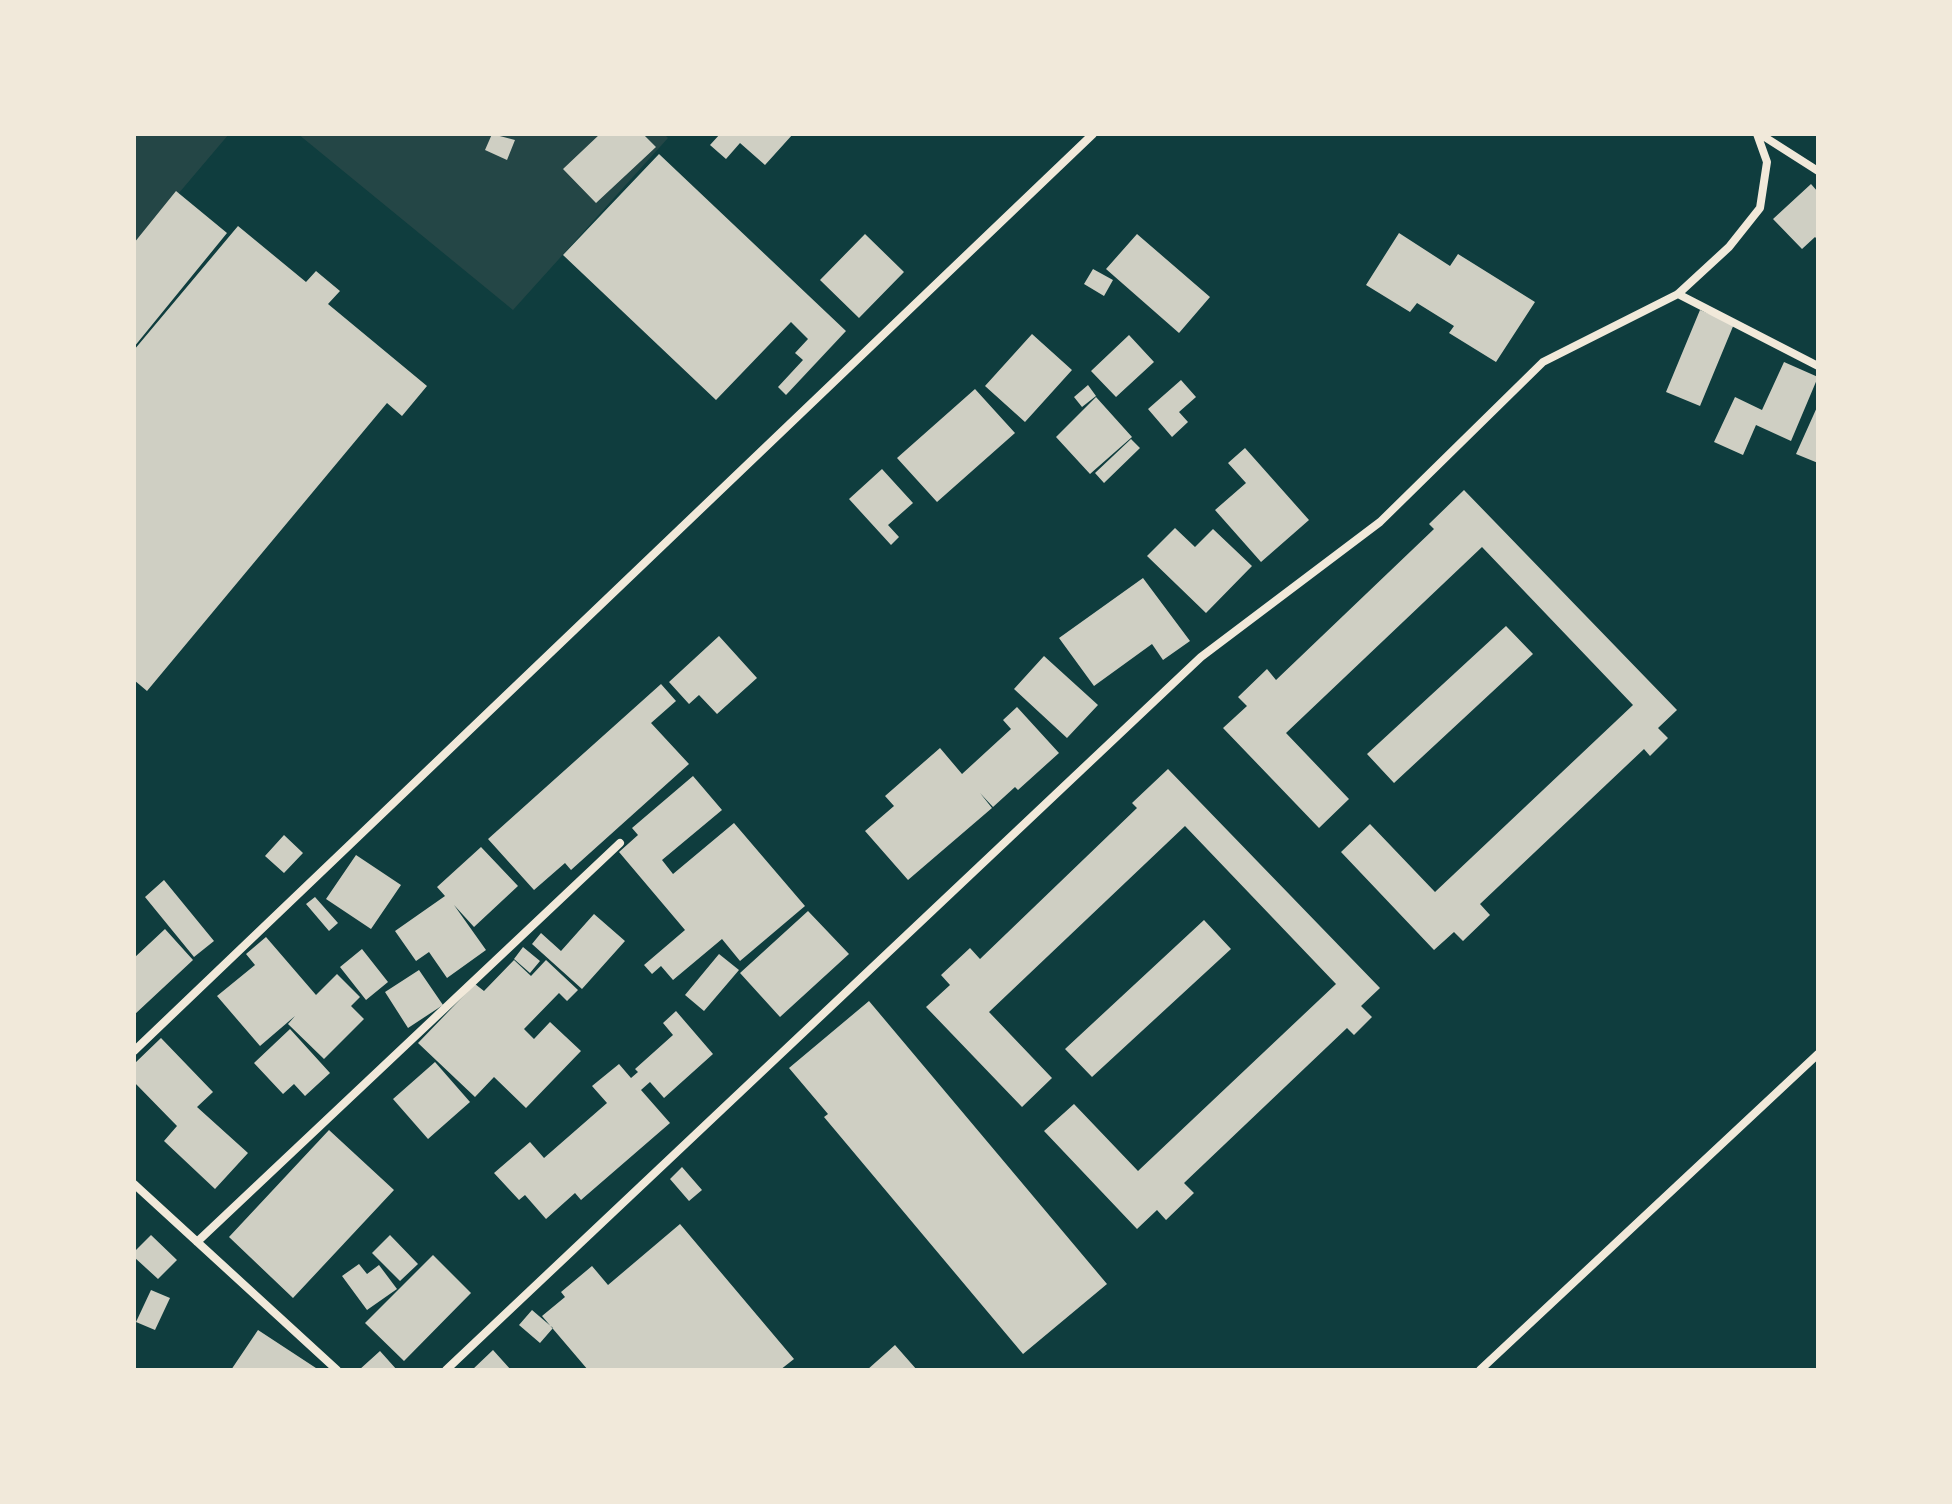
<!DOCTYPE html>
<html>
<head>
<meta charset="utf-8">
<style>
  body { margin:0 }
  #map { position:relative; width:1952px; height:1504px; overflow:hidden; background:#0f3d3e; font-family:"Source Sans 3",sans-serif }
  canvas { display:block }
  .frame { position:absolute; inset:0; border:136px solid #f1e9da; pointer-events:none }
</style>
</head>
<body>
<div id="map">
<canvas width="1952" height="1504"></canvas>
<div class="frame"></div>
</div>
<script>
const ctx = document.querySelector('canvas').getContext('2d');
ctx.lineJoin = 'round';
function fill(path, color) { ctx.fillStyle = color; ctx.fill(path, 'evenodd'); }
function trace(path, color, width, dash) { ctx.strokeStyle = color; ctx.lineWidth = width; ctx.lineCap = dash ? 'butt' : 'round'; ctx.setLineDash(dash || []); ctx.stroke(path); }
const green = new Path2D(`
  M134,134H229L134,246Z
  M298,134H664L668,138L513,310Z`);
const building = new Path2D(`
  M492,134L515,140L507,160L485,150Z
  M600,134H643L656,147L596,203L563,169Z
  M720,134H793L765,165L740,143L726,159L710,145Z
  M659,154L846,331L786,395L778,387L803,360L795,353L808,339L791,322L716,400L563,255Z
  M1811,184L1818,192V240L1815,237L1802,249L1773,219Z
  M176,191L227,233L134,347V243Z
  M238,226L306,282L316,271L340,291L328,304L427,386L402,416L387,403L147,691L134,680V350Z
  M1399,233L1450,266L1458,254L1535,302L1496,362L1449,333L1454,326L1417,303L1410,312L1366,285Z
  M865,234L904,272L859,318L820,280Z
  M1137,234L1210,297L1179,333L1106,269Z
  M1093,269L1113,280L1104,296L1084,284Z
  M1700,310L1734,324L1700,406L1666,392Z
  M1032,334L1072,370L1025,422L985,386Z
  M1129,335L1154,362L1116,397L1091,371Z
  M1784,362L1818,377L1791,441L1756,425L1743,455L1714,442L1735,397L1762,410Z
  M1181,380L1196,397L1179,412L1188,422L1172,437L1148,409Z
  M1088,385L1096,396L1082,407L1074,397Z
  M975,389L1015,433L937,502L897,458Z
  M1096,397L1132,437L1090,474L1056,437Z
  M1818,405V463L1796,454Z
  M1131,439L1140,448L1104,483L1095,473Z
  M1245,448L1309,520L1261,562L1215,510L1246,483L1228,463Z
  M882,469L913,503L888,525L899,537L891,545L849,499Z
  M1464,490L1677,710L1658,728L1668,738L1650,756L1644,749L1480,904L1490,915L1463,941L1454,932L1434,950L1341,852L1370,824L1435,892L1633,705L1482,547L1286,733L1349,799L1319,828L1223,728L1247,706L1238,697L1267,669L1276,680L1434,529L1429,524Z
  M1175,528L1195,547L1213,529L1252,566L1206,613L1147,556Z
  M1143,578L1190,641L1163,660L1152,644L1094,686L1059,638Z
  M1506,626L1533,654L1394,783L1367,754Z
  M719,636L757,678L717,714L699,695L689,704L669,682Z
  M1044,656L1098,705L1067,738L1014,689Z
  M661,684L676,701L651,723L689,764L571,870L565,863L534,890L488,839Z
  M1017,707L1059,753L1018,790L1015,787L993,807L980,793L992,808L908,880L865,831L894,806L885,796L940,748L962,774L1011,729L1003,720Z
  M1168,769L1380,988L1361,1006L1372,1017L1354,1035L1347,1028L1184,1183L1194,1193L1166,1220L1157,1210L1137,1229L1044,1131L1074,1104L1138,1171L1336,984L1185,826L989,1012L1052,1078L1022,1107L926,1007L950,985L941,975L970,948L980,959L1137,808L1132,803Z
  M693,776L722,810L662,860L673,874L734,823L805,906L740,961L722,939L673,980L661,966L652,974L644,965L685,930L619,852L638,835L632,828Z
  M284,835L303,853L284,873L265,856Z
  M481,847L518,886L474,927L454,905L486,950L447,978L429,952L416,961L395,931L445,896L437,887Z
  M356,855L401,885L371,929L326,899Z
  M164,880L214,941L194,957L145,897Z
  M315,897L338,923L329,931L306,904Z
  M808,911L849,954L780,1017L740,973Z
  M594,914L625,941L582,989L532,944L541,933L561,951Z
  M1204,920L1231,949L1092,1077L1065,1049Z
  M165,929L193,960L134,1015V958Z
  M266,937L316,995L337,974L360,997L351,1006L364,1019L324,1059L288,1024L295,1016L260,1046L217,996L255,965L246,954Z
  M523,947L540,961L530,973L514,959Z
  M362,949L388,982L366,1000L340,967Z
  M719,954L739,970L704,1011L685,995Z
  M514,960L531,976L546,960L578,990L567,1001L559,993L524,1029L534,1039L550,1022L581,1051L526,1108L494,1077L475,1097L418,1043L475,984L484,991Z
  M419,970L443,1005L408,1028L385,992Z
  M869,1001L1107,1284L1023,1354L824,1117L828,1114L789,1068Z
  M676,1011L713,1054L664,1098L650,1082L641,1090L670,1123L581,1200L575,1193L546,1219L525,1195L519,1200L494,1173L530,1142L544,1158L607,1103L592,1086L619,1064L631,1078L638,1072L635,1069L673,1035L663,1023Z
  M290,1029L330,1073L305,1096L294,1084L283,1094L254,1063Z
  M161,1038L213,1092L197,1107L248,1153L215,1189L164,1141L177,1126L134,1082V1064Z
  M435,1062L470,1102L428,1139L393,1099Z
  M329,1130L394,1190L293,1298L229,1237Z
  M682,1167L702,1190L689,1201L670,1179Z
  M680,1224L794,1359L780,1370H588L542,1316L565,1297L561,1292L592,1266L608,1285Z
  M151,1235L177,1260L158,1279L134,1257V1252Z
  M390,1235L418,1264L400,1281L372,1253Z
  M433,1255L471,1293L404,1361L365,1323Z
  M359,1264L367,1274L379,1265L397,1289L367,1310L342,1276Z
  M151,1290L170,1298L155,1330L136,1322Z
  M532,1310L553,1328L540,1343L519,1325Z
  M258,1330L319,1370H231Z
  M895,1345L917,1370H867Z
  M493,1350L511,1370H472Z
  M380,1351L397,1370H359Z`);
const minor = new Path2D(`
  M1760,134L1818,171
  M1678,294L1818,366
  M134,1051L1093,134
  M134,1184L337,1370
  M197,1242L620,843
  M446,1370L1201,657L1380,522L1543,362L1678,294L1729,247L1760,208L1767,162L1757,134
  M1480,1370L1818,1054`);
fill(green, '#244646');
fill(building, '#cfcfc3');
trace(minor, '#f1e9da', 8);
</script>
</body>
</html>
